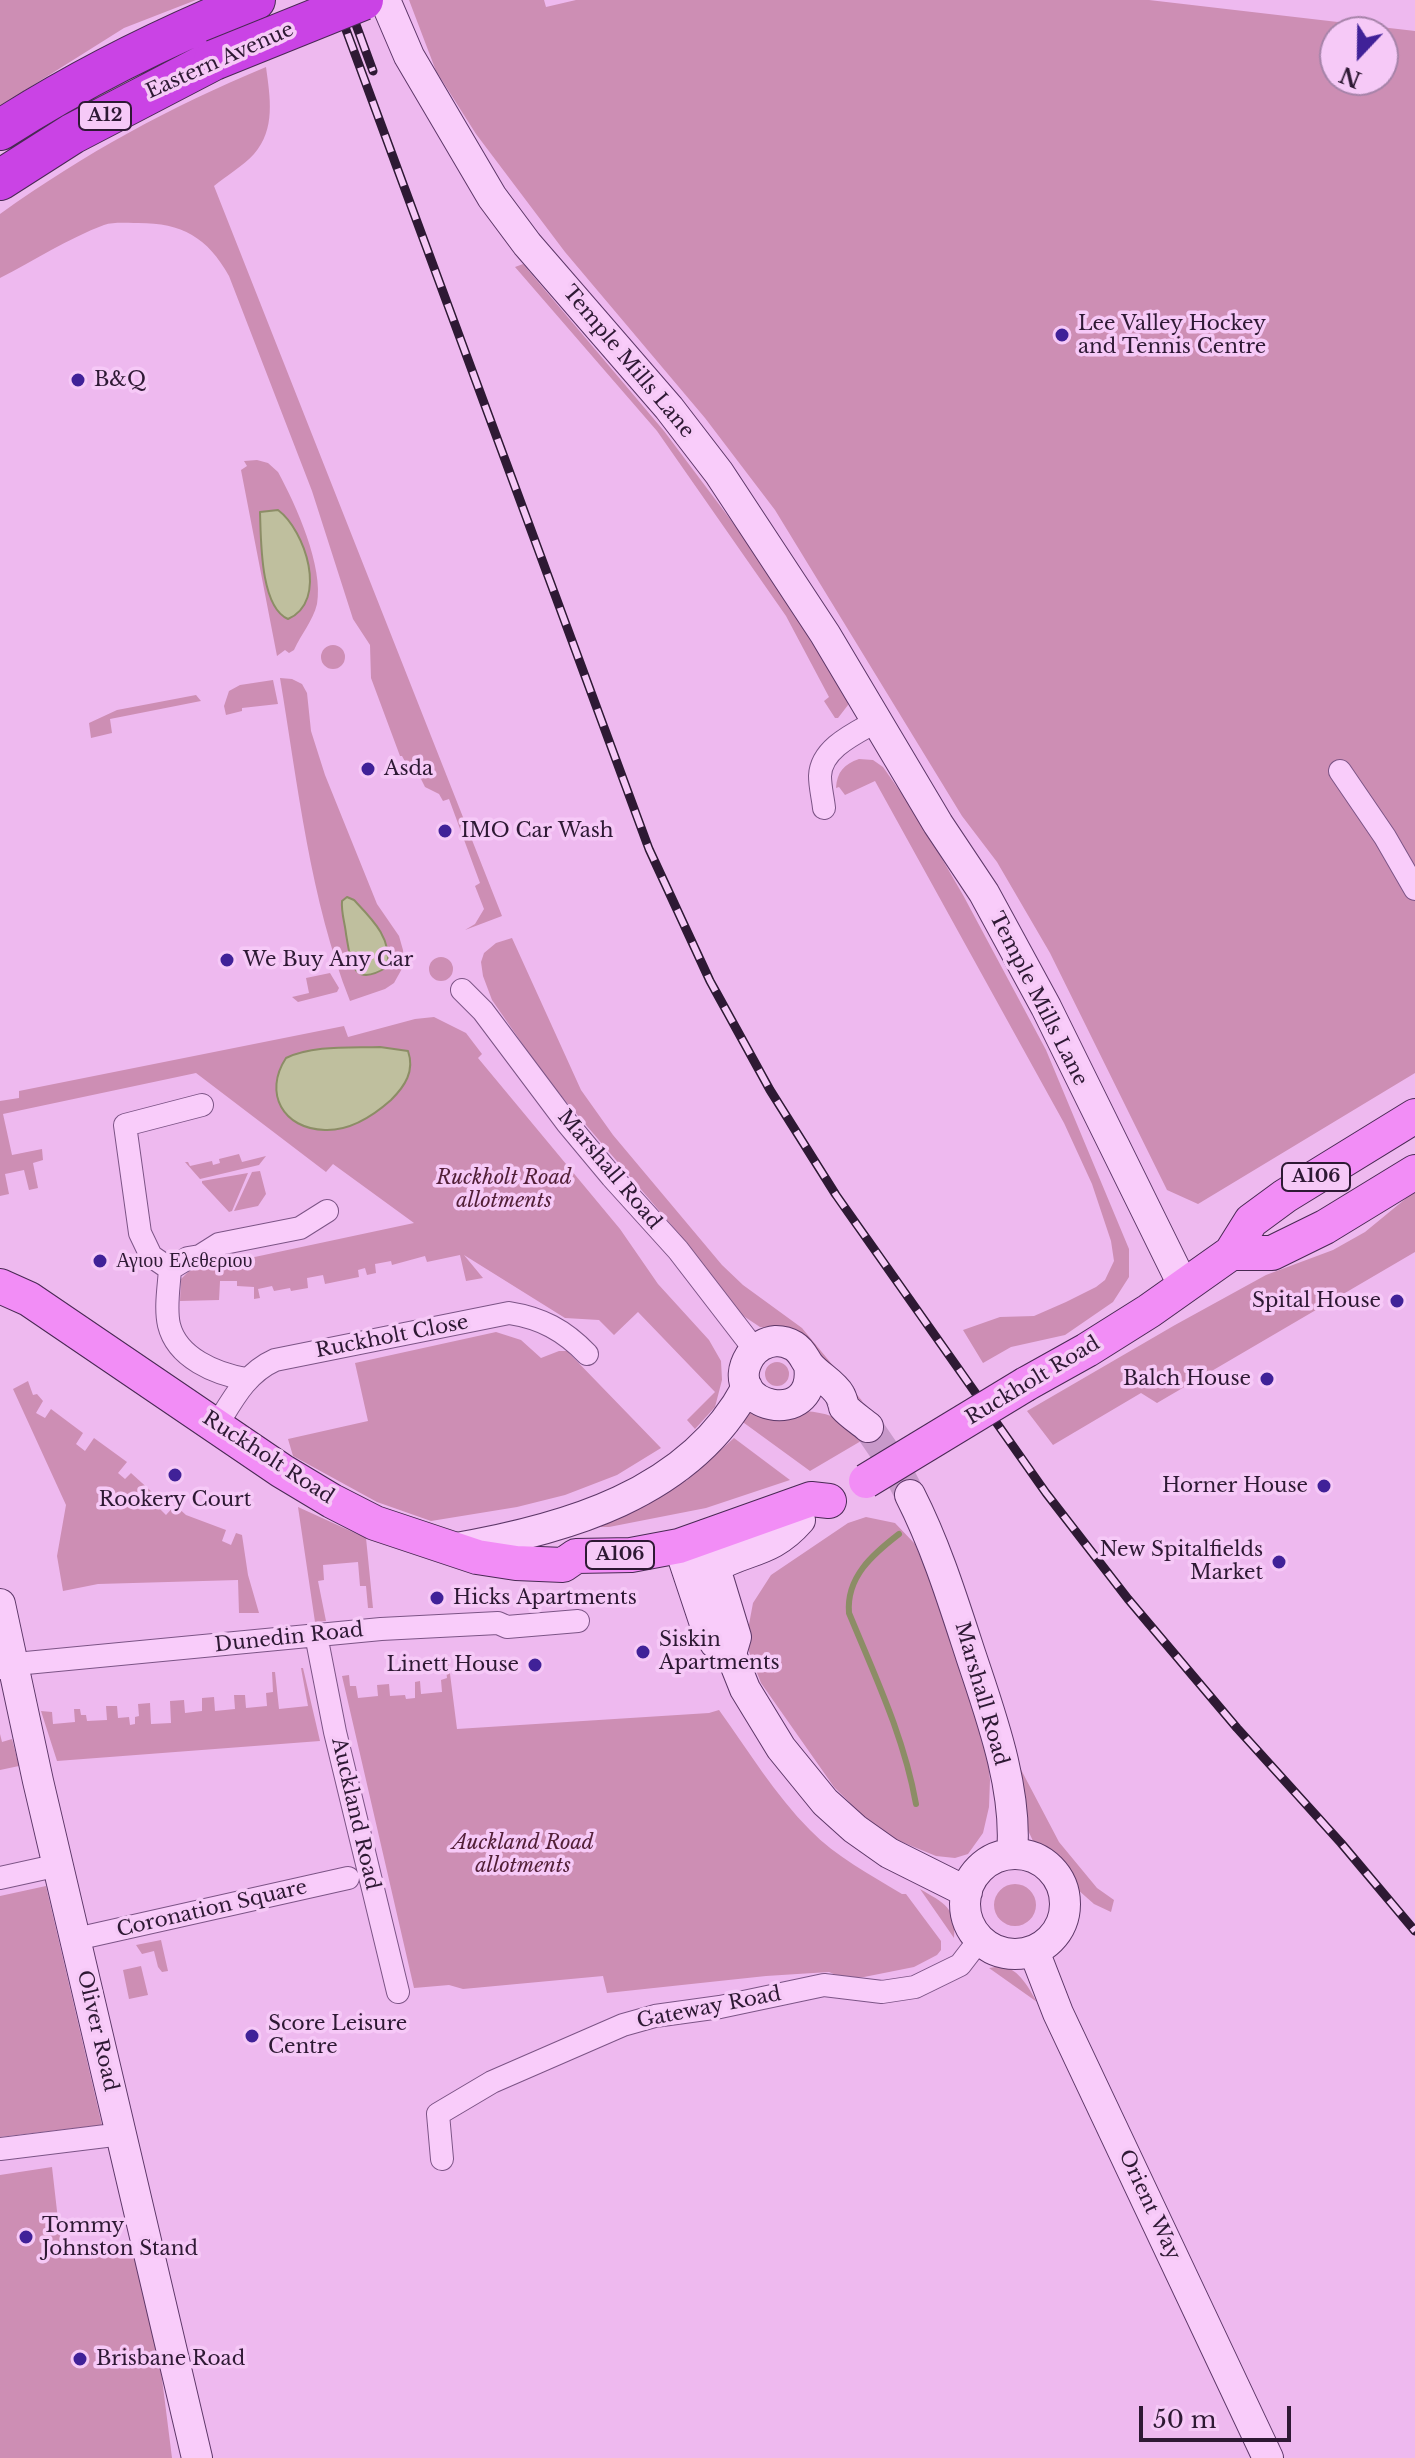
<!DOCTYPE html>
<html>
<head>
<meta charset="utf-8">
<style>
  body { margin:0 }
  #map { position:relative; width:1415px; height:2458px; overflow:hidden; background:#eeb9ef; font-family:"Libre Baskerville",serif }
  canvas { display:block }
  .north { position:absolute; left:1319px; top:16px; width:80px; height:80px; box-sizing:border-box; background:#f6c9f7; border:2px solid #a683a9; border-radius:50%; rotate:202deg; font-size:22px; font-weight:700; line-height:32px; text-align:center; color:#2e1934 }
  .north::after { content:''; display:block; margin:auto; width:28px; height:36px; background:#402198; clip-path:polygon(50% 0,100% 100%,50% 72%,0 100%) }
  .scale { position:absolute; left:1139px; top:2406px; width:152px; height:36px; box-sizing:border-box; border:4px solid #2e1934; border-top:0; padding-left:10px; font-size:24px; line-height:28px; white-space:nowrap; color:#2e1934; -webkit-text-stroke:6px #f6c9f7; paint-order:stroke }
</style>
</head>
<body>
<div id="map">
<canvas width="1415" height="2458"></canvas>
<div class="north">N</div>
<div class="scale">50 m</div>
</div>
<script>
const ctx = document.querySelector('canvas').getContext('2d');
ctx.lineJoin = 'round';
function fill(path, color) { ctx.fillStyle = color; ctx.fill(path, 'evenodd'); }
function trace(path, color, width, dash) { ctx.strokeStyle = color; ctx.lineWidth = width; ctx.lineCap = dash ? 'butt' : 'round'; ctx.setLineDash(dash || []); ctx.stroke(path); }
function write(font, color, halo, rows, align = 'center') {
  ctx.font = font + ' "Libre Baskerville",serif'; ctx.lineWidth = 7; ctx.setLineDash([]); ctx.textBaseline = 'middle'; ctx.strokeStyle = halo; ctx.fillStyle = color; for (const [text, x, y, turn = 0] of rows) {
    ctx.save(); ctx.translate(x, y); ctx.rotate((+turn || 0) * Math.PI / 180); ctx.textAlign = isNaN(turn) ? turn : align; if (halo) ctx.strokeText(text, 0, 0); ctx.fillText(text, 0, 0); ctx.restore();
  }
}
const green = new Path2D(`
  M0,0H196L124,28L0,106Z
  M409,0H544L546,7L576,0H1149L1415,31V1073L1198,1204L1167,1190L1050,953L997,862L962,816L775,510L705,418L565,252L476,134L436,71ZM1335,32H1383V80H1335Z
  M266,67C270,97 276,129 254,154C243,166 226,176 214,186L502,916L465,930L475,924L484,909L475,886L480,883L449,799L443,801L439,794L425,787L414,765L408,767L402,756H400L371,678L370,645L353,619L312,491L229,276C207,236 180,222 134,223C125,223 113,222 104,225C69,238 33,261 0,278V214C87,152 168,108 266,67Z
  M523,264L664,431L781,587L847,693L848,705L838,718H835L824,701L829,697L786,616L657,431L515,267Z
  M257,460L268,463L278,472C296,505 324,567 317,604C313,621 301,634 294,650L289,653L285,650L277,656L241,470L247,466L244,461Z
  M321 657a12 12 0 1 1 24 0a12 12 0 1 1-24 0Z
  M280,678L292,679L302,684L307,693L311,731L325,775L377,904L399,936L403,950L404,965L394,983L385,989L350,1001C310,899 298,786 280,678Z
  M273,680L278,704L242,708V711L226,715L224,706L229,691L240,685Z
  M196,695L201,701L110,719L112,733L91,738L89,723L117,710Z
  M859,759L873,760L883,767L916,814L963,895L1046,1050L1129,1249V1277L1113,1302L1065,1335L1011,1347L983,1363L963,1330L1000,1317L1034,1316L1066,1302L1096,1287L1105,1280L1114,1261L1111,1241L1092,1184L1064,1123L875,781L845,795L839,787L836,788C837,772 844,764 859,759Z
  M512,938L581,1090L613,1135L722,1265L743,1285L802,1328L863,1402L841,1387L785,1331L760,1327L742,1315L679,1234L546,1078L492,1000L483,976L481,962L484,953L496,943Z
  M429 969a12 12 0 1 1 24 0a12 12 0 1 1-24 0Z
  M330,973L339,988L337,992L298,1002L292,997L309,993L306,978Z
  M434,1017L466,1033L482,1054L478,1058L620,1229L658,1284L709,1340L721,1361L722,1380L715,1407L695,1429L687,1420L715,1392L638,1312L614,1335L599,1320L565,1318L464,1255L483,1278L466,1281L460,1255L427,1262L425,1256L392,1265L391,1261L375,1264L376,1273L367,1275L365,1268L358,1270L359,1277L325,1284L323,1275L307,1278L308,1288L291,1291L290,1288L274,1291L272,1286L258,1289L260,1298L254,1299V1287L237,1286V1281H220L219,1300L180,1301L181,1279L189,1271L414,1223L333,1164L326,1172L196,1073L3,1114L12,1155L42,1149L43,1160L33,1163L38,1188L29,1190L24,1170L5,1174L9,1194L0,1196V1101L19,1098V1091L344,1026L348,1037L415,1019Z
  M239,1154L242,1162L266,1156L259,1165L200,1179L185,1162H188L190,1166L212,1161L213,1165L220,1163L219,1159Z
  M260,1171L266,1194L258,1206L234,1211L252,1172Z
  M248,1173L232,1211L229,1212L202,1183V1181Z
  M1415,1191V1252L1157,1403L1141,1393L1053,1445L1027,1411L1175,1325L1266,1275L1333,1250L1365,1232Z
  M496,1332L521,1340L541,1358L559,1351H567L661,1448L617,1475L565,1495L517,1507L431,1521L377,1502L293,1456L288,1439L368,1421L355,1363Z
  M765 1374a12 12 0 1 1 24 0a12 12 0 1 1-24 0Z
  M28,1381L33,1395L37,1394L43,1401L36,1413L45,1418L51,1409L83,1433L76,1444L85,1451L94,1438L127,1462L118,1473L125,1479L131,1473L163,1502L159,1508L166,1515L175,1505L186,1515L226,1530L222,1541L231,1545L236,1533L242,1535L248,1575L259,1613H239L238,1580L98,1584L63,1591L57,1556L66,1505L13,1389Z
  M746,1410C769,1411 812,1408 831,1416C844,1421 852,1431 861,1441L810,1471L740,1420Z
  M734,1438L790,1480L706,1508L609,1527H601L597,1520L682,1476L686,1481Z
  M298,1507L366,1538L373,1608H368L366,1586H360L358,1562L323,1565L324,1580L318,1581L326,1621L315,1622Z
  M866,1517L895,1523L915,1544L949,1625L987,1753L990,1780L989,1807L983,1833L968,1854L955,1858L936,1856L897,1840L863,1816L834,1787L761,1683L749,1652L747,1635L753,1603L771,1575L848,1523Z
  M448,1658L457,1729L709,1713L719,1710C748,1750 775,1795 810,1830C836,1857 871,1875 902,1894H906L941,1941V1950L937,1955L914,1967L864,1977L843,1978L829,1972L766,1976L607,1993L603,1976L463,1989L449,1985L414,1988L342,1676L349,1675L350,1686H356L358,1698L378,1696L377,1685L389,1684L390,1696L405,1695L406,1699L415,1698V1682L420,1681L421,1694L442,1692L441,1680L447,1678L445,1659Z
  M301,1668H303L320,1741L57,1761L41,1711L52,1712L53,1724L75,1722L74,1709H80L81,1715H86L87,1721L107,1720L106,1706H117L118,1718L129,1717L130,1725L135,1724V1717L139,1716L138,1704L150,1703L151,1724L171,1723L170,1701L184,1700L185,1713L202,1711V1698L214,1697L215,1711L235,1709L234,1695H245L246,1708L267,1706L266,1693L273,1692L272,1672H275L279,1709L308,1706Z
  M0,1734L2,1742L12,1739L19,1766L0,1770Z
  M1017,1762L1059,1842L1097,1888L1114,1900L1111,1912L1094,1904L1077,1889L1069,1871L1033,1841L1025,1824Z
  M994 1905a21 21 0 1 1 42 0a21 21 0 1 1-42 0Z
  M46,1886L102,2125L0,2137V1896Z
  M920,1889C944,1903 957,1908 954,1938Z
  M161,1940L168,1971L162,1972L158,1967L154,1951L142,1954L136,1945Z
  M141,1966L148,1995L129,1999L123,1970Z
  M1002,1966C1020,1970 1028,1987 1037,2002L989,1968Z
  M52,2167L62,2255L145,2244L172,2458H0V2175Z`);
const water = new Path2D(`
  M278,510C305,530 329,601 288,619C260,607 261,539 260,512Z
  M347,897L354,900C372,919 393,939 387,967C352,989 351,962 346,934C345,923 341,913 342,901Z
  M380,1047L408,1051C415,1071 405,1086 391,1100C373,1116 351,1131 325,1130C283,1129 263,1093 286,1058C313,1045 350,1048 380,1047Z`);
const stream = new Path2D(`
  M899,1534C873,1554 846,1577 849,1613C875,1676 904,1737 916,1804`);
const secondaryTunnel = new Path2D(`
  M868,1427L896,1468L910,1495`);
const street = new Path2D(`
  M1340,771L1385,837L1415,889
  M824,808C823,798 820,787 820,776C821,748 856,733 877,721
  M462,990L483,1011L567,1123L612,1177L678,1250L755,1350
  M170,1269L151,1256L140,1233L125,1125L202,1105
  M170,1269L188,1258L200,1256L219,1244L300,1228L327,1211
  M170,1269C169,1286 165,1308 169,1325C177,1358 216,1374 246,1379
  M217,1425C233,1399 246,1373 275,1360L509,1313C541,1318 564,1330 587,1354
  M316,1635L335,1732L398,1992
  M0,1668L26,1663L381,1629L498,1623L507,1627L578,1621
  M0,1878L59,1865
  M76,1939L348,1878
  M0,2149L122,2134
  M442,2159L438,2114L492,2082L623,2025L655,2016L720,2007L824,1985L882,1992L915,1987L960,1965L980,1939`);
const secondary = new Path2D(`
  M385,0L409,56L492,197L527,244L669,408L719,473L825,634L938,824L984,893L1046,1007L1183,1285
  M809,1365C819,1431 718,1407 750,1356C756,1347 766,1342 776,1341C783,1341 789,1343 794,1346C802,1351 804,1358 809,1365C818,1376 833,1383 840,1395C841,1396 844,1406 844,1407C850,1414 861,1421 868,1427
  M910,1495C936,1546 953,1601 971,1656C991,1716 1018,1790 1012,1854
  M705,1535L736,1637L731,1654
  M679,1546L704,1621L715,1643L731,1654L745,1689L781,1748L825,1802L855,1829L889,1853L967,1892
  M451,1549C563,1530 690,1495 747,1387
  M715,1567C749,1548 771,1553 800,1520
  M0,1604L38,1781L197,2458
  M965 1904a50 50 0 1 1 100 0a50 50 0 1 1-100 0Z
  M1034,1951L1058,2013L1268,2458`);
const primary = new Path2D(`
  M1231,1253H1272L1325,1227L1415,1172
  M0,1286L29,1299L282,1471L332,1501L375,1523L477,1557L516,1563L563,1565L576,1556L631,1555L679,1546L811,1499L829,1501
  M1026,1384L1087,1350L1149,1311L1231,1253L1251,1221L1285,1196L1415,1116`);
const highway = new Path2D(`
  M0,130C81,78 166,36 255,0
  M0,180L72,134L214,60`);
const rail = new Path2D(`
  M335,0L649,849L710,981L770,1090L836,1195L1046,1493L1128,1599L1237,1728L1341,1843L1415,1931
  M347,0L373,71`);
const primaryBridge = new Path2D(`
  M866,1481L1026,1384`);
const highwayBridge = new Path2D(`
  M214,60L363,0`);
const markers = [
  [1062,335,8,"#402198"],
  [78,380,8,"#402198"],
  [368,769,8,"#402198"],
  [445,831,8,"#402198"],
  [227,960,8,"#402198"],
  [100,1261,8,"#402198"],
  [1397,1301,8,"#402198"],
  [1267,1379,8,"#402198"],
  [175,1475,8,"#402198"],
  [1324,1486,8,"#402198"],
  [1279,1562,8,"#402198"],
  [437,1598,8,"#402198"],
  [643,1652,8,"#402198"],
  [535,1665,8,"#402198"],
  [252,2036,8,"#402198"],
  [26,2237,8,"#402198"],
  [80,2359,8,"#402198"]
];
const shields = [
  [105,116,52],
  [1316,1177,68],
  [620,1555,68]
];
const shieldNames = [
  ["A12",105,116],
  ["A106",1316,1177],
  ["A106",620,1555]
];
const streetNames = [
  ["Eastern Avenue",220,61,-24],
  ["Temple Mills Lane",628,362,50],
  ["Temple Mills Lane",1038,999,63],
  ["Marshall Road",609,1170,50],
  ["Ruckholt Close",392,1337,-11],
  ["Ruckholt Road",1033,1381,-31],
  ["Ruckholt Road",268,1458,33],
  ["Dunedin Road",289,1638,-6],
  ["Marshall Road",981,1694,74],
  ["Auckland Road",355,1814,77],
  ["Coronation Square",212,1909,-13],
  ["Gateway Road",709,2008,-11],
  ["Oliver Road",97,2031,77],
  ["Orient Way",1149,2205,65]
];
const poiNames = [
  ["Lee Valley Hockey",1078,324],
  ["and Tennis Centre",1078,347],
  ["B&Q",94,380],
  ["Asda",384,769],
  ["IMO Car Wash",461,831],
  ["We Buy Any Car",243,960],
  ["Αγιου Ελεθεριου",116,1261],
  ["Spital House",1381,1301,"right"],
  ["Balch House",1251,1379,"right"],
  ["Horner House",1308,1486,"right"],
  ["Rookery Court",175,1500,"center"],
  ["New Spitalfields",1263,1550,"right"],
  ["Market",1263,1573,"right"],
  ["Hicks Apartments",453,1598],
  ["Siskin",659,1640],
  ["Apartments",659,1663],
  ["Linett House",519,1665,"right"],
  ["Score Leisure",268,2024],
  ["Centre",268,2047],
  ["Tommy",42,2226],
  ["Johnston Stand",42,2249],
  ["Brisbane Road",96,2359]
];
const parkNames = [
  ["Ruckholt Road",504,1178],
  ["allotments",504,1201],
  ["Auckland Road",523,1843],
  ["allotments",523,1866]
];
fill(green, '#cd8eb4');
fill(water, '#bfbf9e');
trace(water, '#8c8d66', 2);
trace(stream, '#8c8d66', 6);
trace(secondaryTunnel, '#c899ca', 30, [30, 15]);
trace(street, '#7c5486', 24);
trace(secondary, '#5d3768', 32);
trace(primary, '#482953', 36);
trace(highway, '#482953', 42);
trace(street, '#f9ccfa', 22);
trace(secondary, '#f9ccfa', 30);
trace(primary, '#f28df6', 34);
trace(highway, '#ca43e5', 40);
trace(rail, '#2e1934', 9);
trace(rail, '#f6c9f7', 6, [18]);
trace(primaryBridge, '#482953', 36, []);
trace(highwayBridge, '#482953', 42, []);
trace(primaryBridge, '#f28df6', 34);
trace(highwayBridge, '#ca43e5', 40);
for (const [x, y, r, color] of markers) { const dot = new Path2D(); dot.arc(x, y, r, 0, 2 * Math.PI); ctx.fillStyle = color; ctx.fill(dot); trace(dot, '#f6c9f7', 3); }
for (const [x, y, w] of shields) { const box = new Path2D(); box.roundRect(x - w / 2, y - 14, w, 28, 6); ctx.fillStyle = '#f6c9f7'; ctx.fill(box); trace(box, '#2e1934', 2); }
write('bold 18px', '#2e1934', null, shieldNames);
write('20px', '#2e1934', '#f6c9f7', streetNames);
write('20px', '#2e1934', '#f6c9f7', poiNames, 'left');
write('italic 20px', '#521f37', '#f6c9f7', parkNames);
</script>
</body>
</html>
